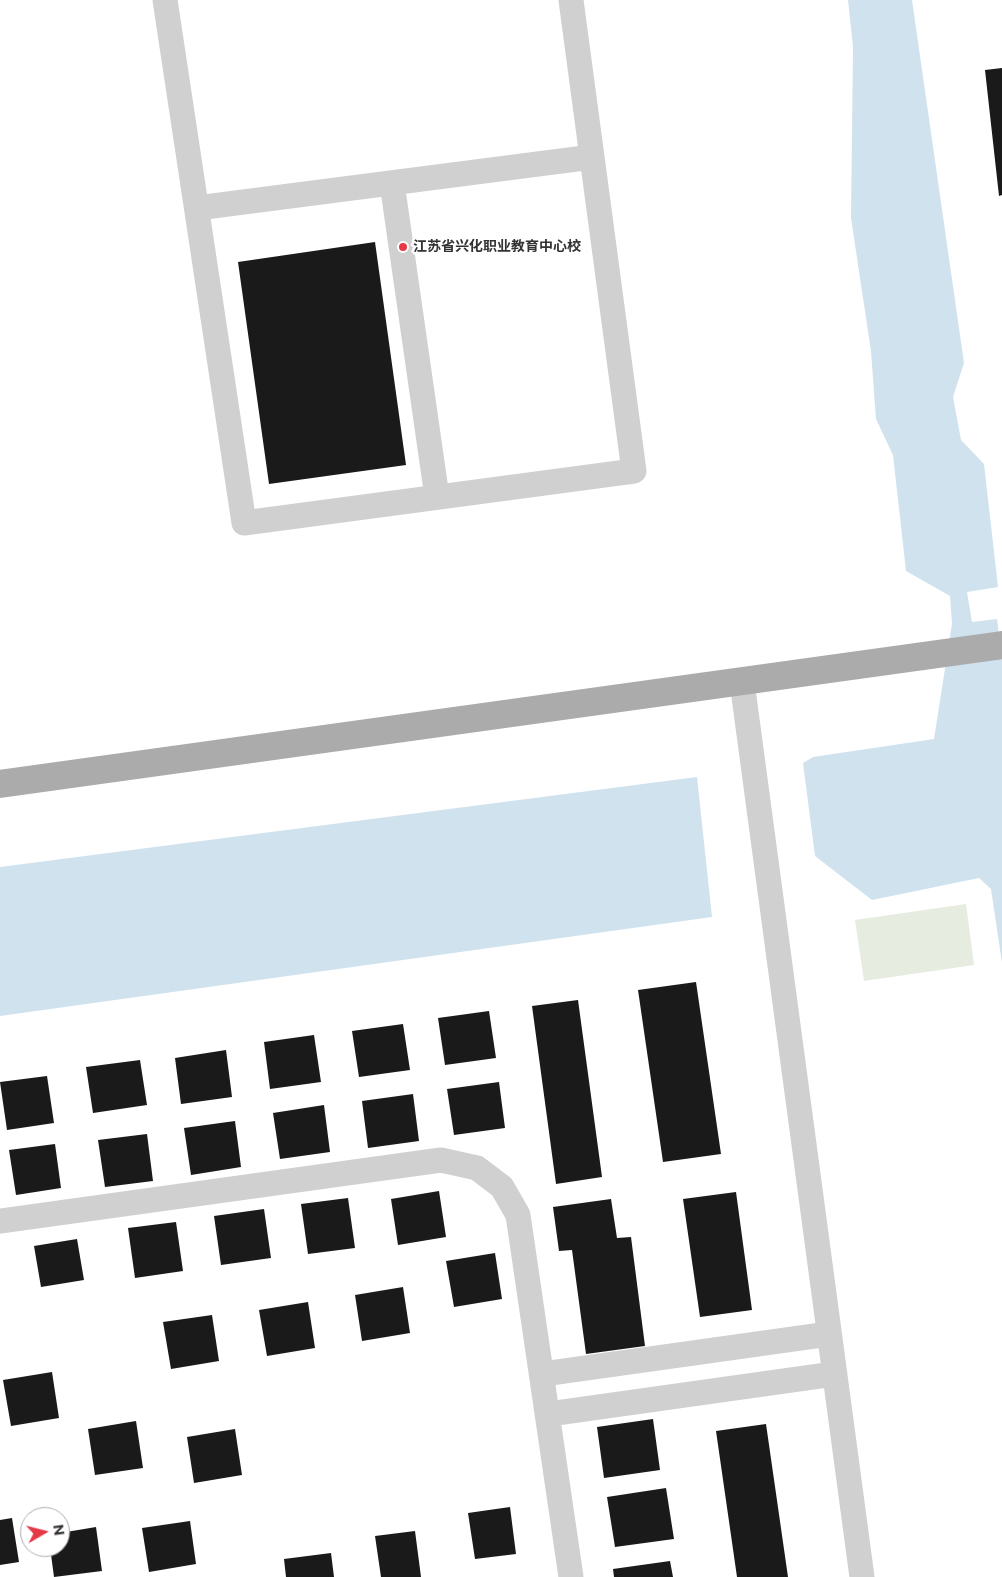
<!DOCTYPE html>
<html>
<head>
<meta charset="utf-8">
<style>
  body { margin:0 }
  #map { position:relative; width:1002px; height:1577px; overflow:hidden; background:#fff; font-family:Montserrat,sans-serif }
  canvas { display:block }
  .north { position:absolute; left:20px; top:1507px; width:50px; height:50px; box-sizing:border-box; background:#fff; border:1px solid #adadad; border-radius:50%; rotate:82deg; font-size:14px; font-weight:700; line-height:20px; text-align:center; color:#333 }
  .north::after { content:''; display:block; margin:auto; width:18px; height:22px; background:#e63946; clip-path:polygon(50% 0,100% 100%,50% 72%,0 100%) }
</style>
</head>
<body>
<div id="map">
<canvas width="1002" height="1577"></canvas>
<div class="north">N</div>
</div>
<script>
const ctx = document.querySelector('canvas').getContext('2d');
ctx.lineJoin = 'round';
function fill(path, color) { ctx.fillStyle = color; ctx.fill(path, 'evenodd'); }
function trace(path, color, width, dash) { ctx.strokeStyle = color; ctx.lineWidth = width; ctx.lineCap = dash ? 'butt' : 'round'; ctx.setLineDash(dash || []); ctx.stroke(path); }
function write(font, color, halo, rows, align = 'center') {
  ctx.font = font + ' Montserrat,"Noto Sans SC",sans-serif'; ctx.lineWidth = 5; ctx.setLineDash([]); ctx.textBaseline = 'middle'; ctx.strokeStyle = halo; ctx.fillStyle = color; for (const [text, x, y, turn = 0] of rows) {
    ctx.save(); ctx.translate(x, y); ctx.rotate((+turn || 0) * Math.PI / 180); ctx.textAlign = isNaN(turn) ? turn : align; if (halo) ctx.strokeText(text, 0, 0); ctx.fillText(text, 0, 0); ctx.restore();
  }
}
const green = new Path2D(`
  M966,904L974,965L864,981L855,920Z`);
const water = new Path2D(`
  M848,0H912L964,363L953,397L961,440L984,464L998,587L967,592L972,622L997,619L1002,656V963L991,889L979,878L872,900L815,856L803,763L813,757L934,739L952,624L950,596L906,571L893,455L876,419L871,351L851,218L853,47Z
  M697,777L712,917L0,1016V867Z`);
const building = new Path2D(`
  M1002,68V195L999,196L985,70Z
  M375,242L406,465L269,484L238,262Z
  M696,982L721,1154L663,1162L638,990Z
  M578,1000L602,1177L556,1184L532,1006Z
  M489,1011L496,1058L445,1065L438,1018Z
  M403,1024L410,1070L359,1077L352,1031Z
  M314,1035L321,1082L270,1089L264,1042Z
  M226,1050L232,1097L181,1104L175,1058Z
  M140,1060L147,1105L93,1113L86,1067Z
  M47,1076L54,1123L7,1130L0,1082Z
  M499,1082L505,1128L454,1135L447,1089Z
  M413,1094L419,1141L368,1148L362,1101Z
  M324,1105L330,1152L280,1159L273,1113Z
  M235,1121L241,1167L191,1175L184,1128Z
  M147,1134L153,1181L105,1187L98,1140Z
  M55,1144L61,1188L16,1195L9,1150Z
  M439,1191L446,1237L398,1245L391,1199Z
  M736,1192L752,1310L700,1317L683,1199Z
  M348,1198L355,1248L308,1254L301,1204Z
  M611,1199L617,1238L631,1237L645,1346L586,1354L572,1250L559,1251L553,1207Z
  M264,1209L271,1258L221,1265L214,1216Z
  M176,1222L183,1271L135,1278L128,1228Z
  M77,1239L84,1280L41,1287L34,1246Z
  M495,1253L502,1299L454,1307L446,1261Z
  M403,1287L410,1333L362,1341L355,1295Z
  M308,1302L315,1348L267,1356L259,1310Z
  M212,1315L219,1361L171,1369L163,1322Z
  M52,1372L59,1418L11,1426L3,1380Z
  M653,1419L660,1470L604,1478L597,1427Z
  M136,1421L143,1468L95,1475L88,1429Z
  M766,1424L788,1577H737L716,1431Z
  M235,1429L242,1475L194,1483L187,1437Z
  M666,1488L674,1539L615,1547L607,1497Z
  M510,1507L516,1554L475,1559L468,1513Z
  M12,1518L19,1562L0,1565V1520Z
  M190,1521L196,1564L149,1572L142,1528Z
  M96,1527L102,1571L54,1577L50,1547H60V1533Z
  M415,1531L421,1577H381L375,1536Z
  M331,1553L334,1577H286L284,1559Z
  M670,1561L673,1577H614L613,1569Z`);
const minor = new Path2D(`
  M165,0L244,523L634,471L571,0
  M392,183L437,497
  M197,208L592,157
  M742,682L862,1577
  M0,1221L441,1160L477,1168L502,1187L518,1215L571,1577
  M543,1374L829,1334
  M549,1414L834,1374`);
const major = new Path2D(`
  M0,784L1002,645`);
const markers = [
  [403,247,5,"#e63946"]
];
const poiNames = [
  ["江苏省兴化职业教育中心校",413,247]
];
fill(green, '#e6ecdf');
fill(water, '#cfe2ee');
fill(building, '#1a1a1a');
trace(minor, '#d0d0d0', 25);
trace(major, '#ababab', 28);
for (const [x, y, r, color] of markers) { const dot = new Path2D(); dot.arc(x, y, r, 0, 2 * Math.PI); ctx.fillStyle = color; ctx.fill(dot); trace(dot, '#fff', 2); }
write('bold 14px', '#333', '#fff', poiNames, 'left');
</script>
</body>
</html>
